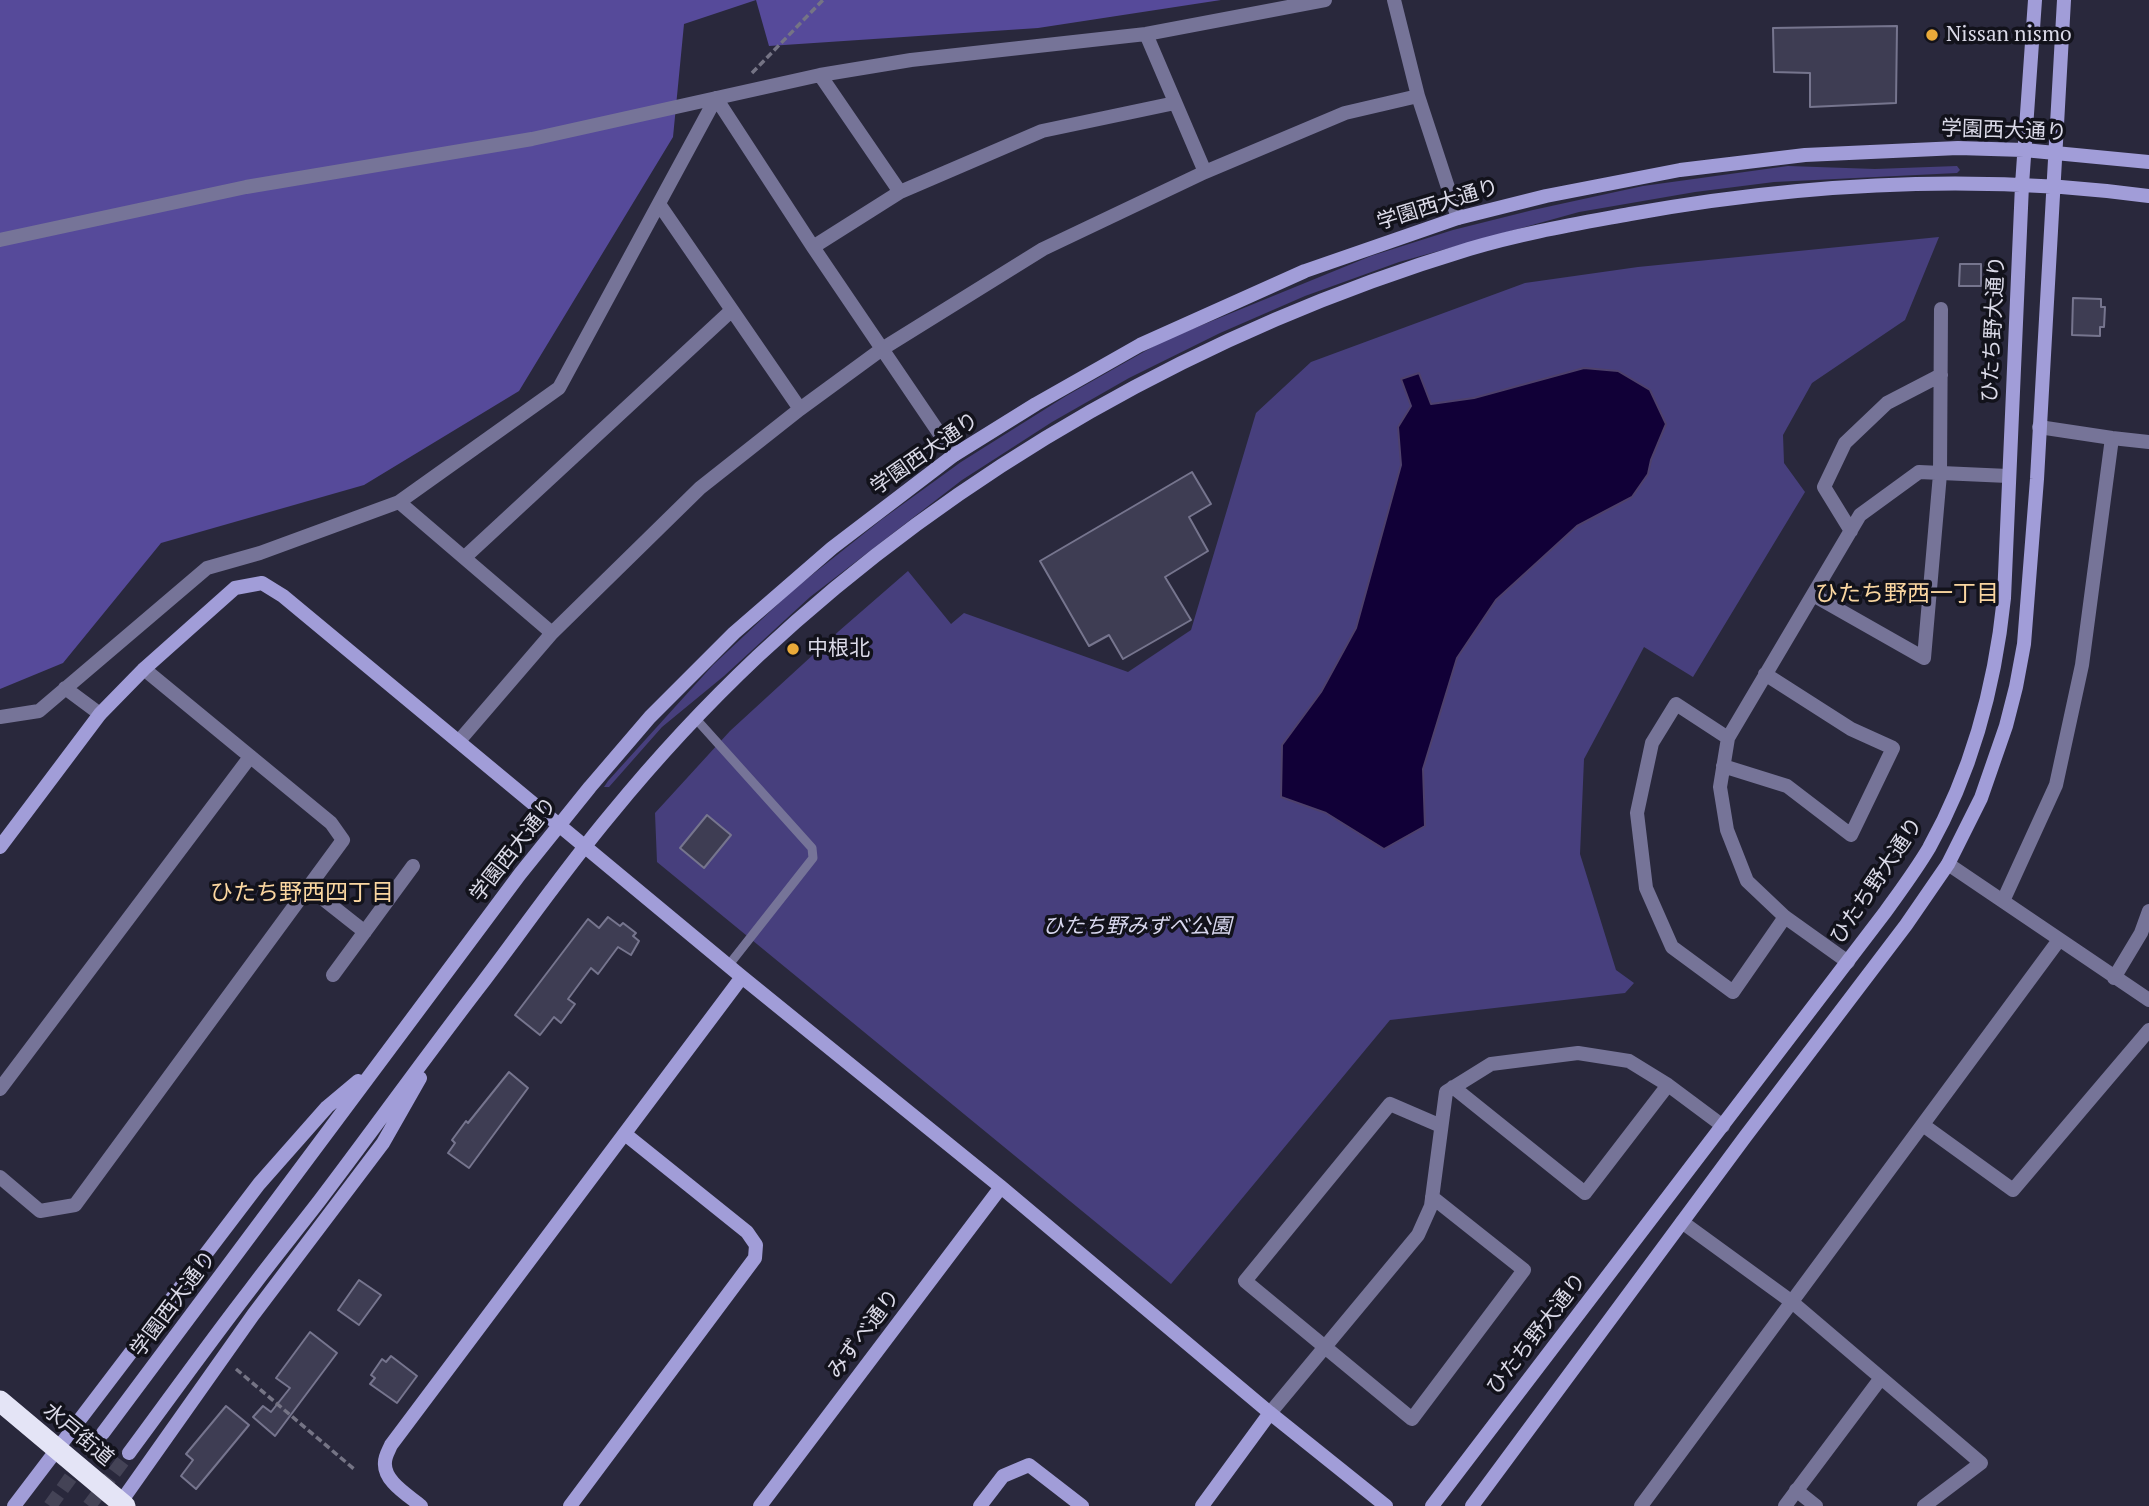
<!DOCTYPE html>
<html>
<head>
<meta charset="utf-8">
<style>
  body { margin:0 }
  canvas { display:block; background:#29283c }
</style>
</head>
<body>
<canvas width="2149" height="1506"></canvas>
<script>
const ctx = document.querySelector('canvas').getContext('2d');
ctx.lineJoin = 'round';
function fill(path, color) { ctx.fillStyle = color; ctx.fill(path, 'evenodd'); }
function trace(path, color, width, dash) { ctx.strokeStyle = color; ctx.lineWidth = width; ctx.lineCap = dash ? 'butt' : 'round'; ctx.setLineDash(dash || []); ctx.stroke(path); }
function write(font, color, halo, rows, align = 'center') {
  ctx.font = font + ' "PT Serif","Noto Sans JP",serif'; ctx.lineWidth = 7; ctx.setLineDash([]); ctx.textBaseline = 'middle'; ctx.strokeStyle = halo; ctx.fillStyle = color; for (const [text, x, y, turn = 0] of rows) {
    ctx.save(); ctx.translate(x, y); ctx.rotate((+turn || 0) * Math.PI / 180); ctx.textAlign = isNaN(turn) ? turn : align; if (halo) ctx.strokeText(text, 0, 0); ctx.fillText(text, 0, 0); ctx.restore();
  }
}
const green = new Path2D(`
  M1788,166L1875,169L1957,166L1960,170L1957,173L1774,182L1695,192L1579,212L1399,262L1305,296L1220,333L1129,378L1052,422L962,480L810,597L724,676L662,727L609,787H604L608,781L713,665L793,590L881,520L961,462L1066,396L1163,341L1371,256L1453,230L1533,210L1643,186Z
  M1939,237L1905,320L1812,383L1783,435L1784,463L1805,492L1693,677L1644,647L1584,759L1580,854L1616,970L1634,983L1625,993L1390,1020L1171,1284L657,862L655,813L730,731L839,631L908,571L951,624L964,613L1128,672L1191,630L1256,413L1311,362L1525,283L1638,267Z`);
const forest = new Path2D(`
  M0,0H1221L1038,28L769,46L756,0L684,24L673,137L519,391L364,485L161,543L63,663L0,689Z`);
const water = new Path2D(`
  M1584,368L1618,371L1650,390L1666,424L1651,460L1648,474L1632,497L1577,526L1496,600L1457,658L1423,769L1425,826L1384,849L1326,813L1281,797L1282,745L1321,692L1356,628L1401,465L1398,427L1411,406L1401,379L1419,373L1431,404L1474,398Z`);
const building = new Path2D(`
  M1897,26L1896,103L1810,107V73L1774,72L1773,28Z
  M1960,264H1981V286H1959Z
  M2073,298L2101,299V307H2105L2104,327H2100V336L2072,335Z
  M1192,472L1211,504L1189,517L1208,551L1165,577L1191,620L1123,659L1109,635L1089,646L1040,561Z
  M707,815L731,835L704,868L680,848Z
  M608,917L620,926L623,923L636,933L633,936L639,941L631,955L618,947L598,974L591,968L568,999L575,1004L561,1023L554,1017L540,1035L515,1015L588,919L599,928Z
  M509,1072L528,1088L469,1168L448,1153L455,1143L452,1140L466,1121L468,1123Z
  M359,1280L381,1295L359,1325L338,1310Z
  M310,1332L337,1353L275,1436L253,1417L263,1406L271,1412L290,1388L276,1378Z
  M391,1356L417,1376L397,1403L370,1384L375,1378L371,1375L382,1359L386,1362Z
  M226,1406L249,1425L196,1489L181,1476L193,1460L186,1454Z`);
const secondaryTunnel = new Path2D(`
  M50,1506L103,1433
  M89,1506L129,1453`);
const path = new Path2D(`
  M752,73L823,0
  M236,1369L354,1469`);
const lane = new Path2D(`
  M696,719L812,848L813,858L728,966`);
const street = new Path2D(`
  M1394,0L1418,96L1458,218
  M1146,34L1205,172
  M820,75L900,192
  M716,98L813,247L954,455
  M659,204L800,409
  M0,240L246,187L532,139L820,75L911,60L1146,34L1325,0
  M813,247L900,192L1042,131L1175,103
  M2039,427L2112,438L2149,442
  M399,502L552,633
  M1851,531L1824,487L1845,443L1887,403L1941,375
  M465,557L732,310
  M1813,595L1924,658L1940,474L1941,309
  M65,688L100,714
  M0,717L39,711L207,568L260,553L399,502L559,388L716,98
  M1728,738L1676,704L1652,743L1637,813L1646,888L1672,947L1733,992L1785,917
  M459,741L552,633L700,488L800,409L882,349L1043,249L1205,172L1345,113L1418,96
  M1723,766L1787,786L1851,835L1893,748L1851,729L1765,674
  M1948,864L2149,1000
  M308,887L365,932
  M2003,901L2056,785L2082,665L2112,438
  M1848,962L1785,917L1747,881L1727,830L1720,787L1728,738L1860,515L1919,472L2008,476
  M333,975L413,866
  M2114,978L2141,933L2149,911
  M1453,1087L1585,1193L1668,1085
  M0,1089L250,757
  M1923,1125L2013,1190L2149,1030
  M0,1177L40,1211L75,1205L343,840L331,823L144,669
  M1432,1197L1524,1270L1412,1419L1245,1281L1390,1104L1441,1126
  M1682,1222L1792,1302L1981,1463L1924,1506
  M1270,1413L1418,1235L1431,1206L1446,1092L1491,1064L1578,1053L1629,1061L1668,1085L1723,1126
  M1796,1490L1816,1506
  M1641,1506L2059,940
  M1785,1506L1881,1378`);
const secondary = new Path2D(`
  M0,847L100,714L144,669L235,588L262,583L283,596L742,977L1001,1187L1270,1413L1386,1506
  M103,1433L520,874L590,787L650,717L734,633L832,548L954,455L1036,404L1140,345L1305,271L1458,218L1546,196L1680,170L1805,155L1958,148L2024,150L2149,162
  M129,1453C169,1399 209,1343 250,1290C273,1259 297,1230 320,1200C374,1129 426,1056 480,986C524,928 565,869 611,814C656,759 706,705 758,656C960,467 1205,329 1469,249C1522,233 1576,224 1630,214C1802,183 1976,173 2149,196
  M14,1506L259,1184L327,1107L358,1081
  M118,1506L253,1315L383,1143L420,1078
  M421,1506C408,1495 383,1481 385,1462C385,1456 389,1450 391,1445L742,977
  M570,1506L755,1258L756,1245L747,1232L625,1134
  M760,1506L1001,1187
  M980,1506L1003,1476L1029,1465L1082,1506
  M1202,1506L1270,1413
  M1432,1506L1886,911C1901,890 1916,870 1929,848C1972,771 1995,686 2004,598L2022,185L2035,0
  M1472,1506L1745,1137L1906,925L1948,864L1981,798L2006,726L2016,687L2024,644L2037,479L2064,0`);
const highway = new Path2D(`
  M0,1401L125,1506`);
const markers = [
  [1932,35,7,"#eaaa39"],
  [793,649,7,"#eaaa39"]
];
const poiNames = [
  ["Nissan nismo",1946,35],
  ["中根北",807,649]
];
const streetNames = [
  ["学園西大通り",2004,131,2],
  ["学園西大通り",1438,205,-17],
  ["ひたち野大通り",1994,329,-87],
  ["学園西大通り",925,454,-35],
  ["学園西大通り",514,850,-52],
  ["ひたち野大通り",1877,881,-56],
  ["学園西大通り",174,1304,-53],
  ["みずべ通り",864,1334,-53],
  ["ひたち野大通り",1537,1334,-52],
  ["水戸街道",78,1435,40]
];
const parkNames = [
  ["ひたち野みずべ公園",1137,927]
];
const neighbourhoodNames = [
  ["ひたち野西一丁目",1907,594],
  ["ひたち野西四丁目",302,893]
];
fill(green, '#473f7d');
fill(forest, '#564a9a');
fill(water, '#110037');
trace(water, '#4e416c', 2);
fill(building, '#3e3d53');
trace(building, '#76758e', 2);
trace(secondaryTunnel, '#444356', 14, [14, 7]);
trace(path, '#757485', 3.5, [7, 3.5]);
trace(lane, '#767498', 9);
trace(street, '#767498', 14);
trace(secondary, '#a19dd8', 14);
trace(highway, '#e4e4f6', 21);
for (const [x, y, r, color] of markers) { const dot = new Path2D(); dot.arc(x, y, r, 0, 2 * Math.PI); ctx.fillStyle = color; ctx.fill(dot); trace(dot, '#12121b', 2.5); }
write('21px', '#dbdae8', '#12121b', poiNames, 'left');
write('21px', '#dbdae8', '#12121b', streetNames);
write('italic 21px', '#d8d7ee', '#12121b', parkNames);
write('23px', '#fad6a0', '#12121b', neighbourhoodNames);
</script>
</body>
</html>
